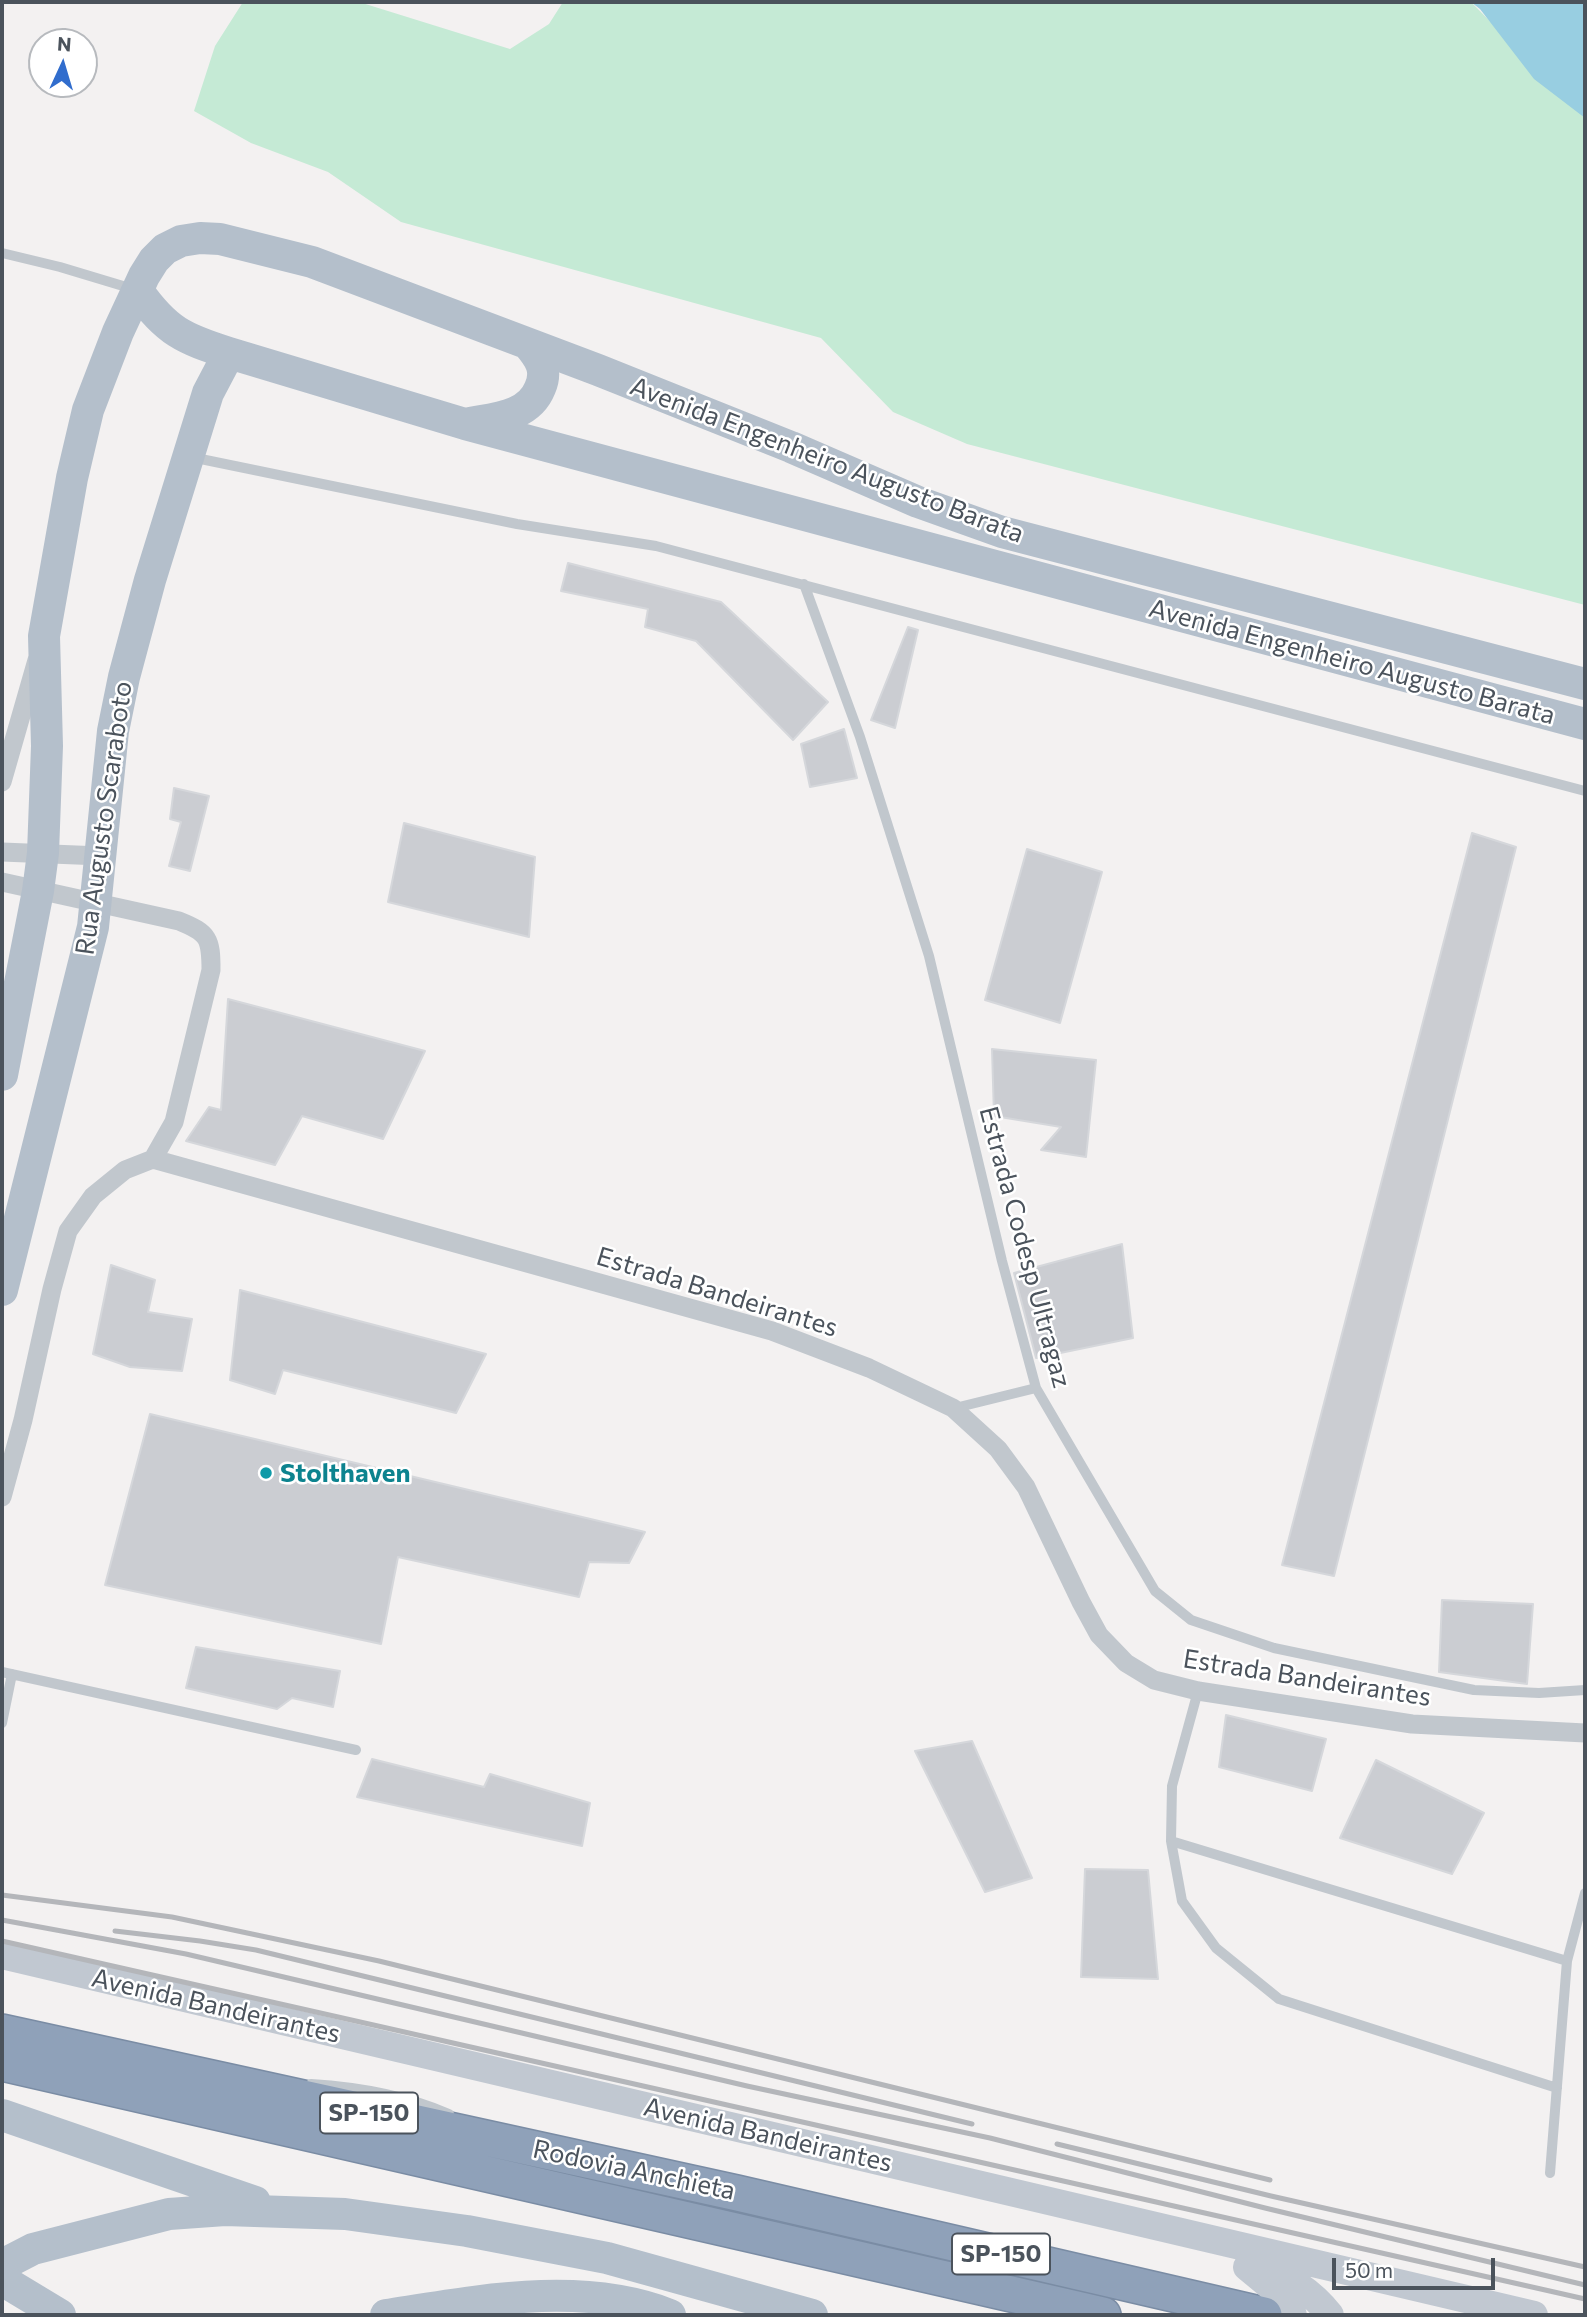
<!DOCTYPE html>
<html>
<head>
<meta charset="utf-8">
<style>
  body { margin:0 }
  #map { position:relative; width:1587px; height:2317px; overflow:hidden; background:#f3f1f1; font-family:Commissioner,sans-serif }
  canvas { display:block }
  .frame { position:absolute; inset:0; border:4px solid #4b535c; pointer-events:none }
  .north { position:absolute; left:28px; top:28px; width:70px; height:70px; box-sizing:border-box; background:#fff; border:2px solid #b7babe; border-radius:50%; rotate:4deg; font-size:19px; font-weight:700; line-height:28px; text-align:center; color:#4b535c }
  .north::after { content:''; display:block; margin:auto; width:24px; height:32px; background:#316dcd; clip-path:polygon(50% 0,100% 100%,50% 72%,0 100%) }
  .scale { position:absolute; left:1332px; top:2258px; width:163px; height:32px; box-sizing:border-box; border:4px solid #4b535c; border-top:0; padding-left:9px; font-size:21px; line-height:24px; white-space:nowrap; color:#4b535c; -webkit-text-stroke:5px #fff; paint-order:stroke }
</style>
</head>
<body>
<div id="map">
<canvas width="1587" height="2317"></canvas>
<div class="frame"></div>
<div class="north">N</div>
<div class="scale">50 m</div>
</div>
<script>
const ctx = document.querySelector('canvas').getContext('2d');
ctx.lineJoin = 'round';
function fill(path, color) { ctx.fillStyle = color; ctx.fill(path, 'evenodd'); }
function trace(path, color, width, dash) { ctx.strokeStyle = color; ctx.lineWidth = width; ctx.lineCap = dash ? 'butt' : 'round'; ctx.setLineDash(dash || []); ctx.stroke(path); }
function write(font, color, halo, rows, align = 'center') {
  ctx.font = font + ' Commissioner,sans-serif'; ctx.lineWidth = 5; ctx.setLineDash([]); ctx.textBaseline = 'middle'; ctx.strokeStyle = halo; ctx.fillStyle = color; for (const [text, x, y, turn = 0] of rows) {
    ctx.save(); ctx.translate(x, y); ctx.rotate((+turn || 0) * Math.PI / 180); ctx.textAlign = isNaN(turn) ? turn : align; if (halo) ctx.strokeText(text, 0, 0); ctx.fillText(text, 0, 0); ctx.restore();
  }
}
const green = new Path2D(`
  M243,2H359L510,49L549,24L563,2H1471L1585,118V605L967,444L893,412L821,338L401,222L328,172L251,143L194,111L215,46Z`);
const water = new Path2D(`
  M1471,2H1585V118L1534,79L1480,9Z`);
const building = new Path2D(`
  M568,563L721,602L828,702L793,740L696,641L645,627L648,609L561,591Z
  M908,627L918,630L895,728L871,720Z
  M844,729L857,778L810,787L801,744Z
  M174,788L209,796L190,871L169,866L181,822L170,819Z
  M404,823L535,857L529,937L388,902Z
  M1472,833L1516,847L1334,1576L1282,1565Z
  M1027,849L1102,872L1060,1023L985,1000Z
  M228,999L425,1051L383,1139L302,1116L275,1165L186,1141L209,1107L221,1110Z
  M992,1049L1096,1060L1086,1157L1041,1150L1061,1127L994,1116Z
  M1122,1244L1133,1338L1036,1358L1014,1273Z
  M111,1265L155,1280L148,1312L192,1319L182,1371L130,1367L93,1354Z
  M240,1290L486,1354L456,1413L283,1370L275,1394L230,1380Z
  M150,1414L645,1532L629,1563L589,1562L579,1597L398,1557L381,1644L105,1585Z
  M1442,1600L1533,1604L1527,1684L1439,1672Z
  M196,1647L340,1671L333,1707L292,1698L277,1709L186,1688Z
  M1226,1715L1326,1739L1312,1791L1219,1767Z
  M972,1741L1032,1878L985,1892L915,1751Z
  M372,1759L484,1787L490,1774L590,1803L582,1846L357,1797Z
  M1376,1760L1484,1813L1452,1874L1340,1838Z
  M1085,1869L1148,1870L1158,1979L1081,1977Z`);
const service = new Path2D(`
  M2,253L60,267L133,289
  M191,457L517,524L656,546L1585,791
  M804,584L860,737L929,956L1002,1261L1036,1388L1155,1591L1191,1620L1274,1648L1474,1690L1539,1693L1585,1690
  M955,1408L1036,1388
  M2,1672L356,1750
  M1198,1691L1172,1786L1171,1841L1567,1961
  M2,1723L12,1674
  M1171,1841L1182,1901L1216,1948L1279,1999L1557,2088
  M311,2084C360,2087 405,2095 449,2114
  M1550,2173L1567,1961L1585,1893`);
const minor = new Path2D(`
  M2,782L37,660
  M2,852L101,856
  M2,882L179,921C209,933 211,939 211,970L174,1122L153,1159L125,1170L93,1196L68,1231L52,1289L23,1420L2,1497
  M153,1159L772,1331L869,1368L953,1408L998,1449L1026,1487L1081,1602L1099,1635L1126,1663L1154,1680L1198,1691L1412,1724L1585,1733`);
const secondary = new Path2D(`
  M2,1955L1534,2315
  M1258,2263C1285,2276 1311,2290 1330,2315
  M1247,2267L1270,2286L1293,2315`);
const primary = new Path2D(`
  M138,291C166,331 184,339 229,353L465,424L1585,724
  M470,423C497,418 529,416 540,388C548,370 540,358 528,344
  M2,1075L38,891L43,853L47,746L44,636L72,478L88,410L118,332L144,276L154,260L165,249L181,241L200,238L220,239L312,262L598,370L791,447L918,502L1002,532L1585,684
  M2,1290L93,927L113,731L124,677L150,580L208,393L229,353
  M2,2115L255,2202
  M2,2265L33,2249L169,2214L225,2210L345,2214L467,2231L607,2258L812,2315
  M2,2280L60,2315
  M386,2315C477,2301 582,2280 670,2315`);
const motorway = new Path2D(`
  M2,2032L737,2193L1264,2315
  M2,2063L1103,2315`);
const rail = new Path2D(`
  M2,1895L172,1917L379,1961L1270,2180
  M2,1920L186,1954L747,2086L990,2138L1265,2208L1585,2285
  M115,1931L200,1941L256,1950L972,2124
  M2,1941L1585,2299
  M1057,2144L1271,2196L1585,2267`);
const markers = [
  [266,1473,7,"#0f9aa8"]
];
const shields = [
  [369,2113,98],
  [1001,2254,98]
];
const shieldNames = [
  ["SP-150",369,2113],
  ["SP-150",1001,2254]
];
const streetNames = [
  ["Avenida Engenheiro Augusto Barata",827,460,21],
  ["Avenida Engenheiro Augusto Barata",1352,662,15],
  ["Rua Augusto Scaraboto",104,818,-82],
  ["Estrada Codesp Ultragaz",1025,1247,75],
  ["Estrada Bandeirantes",717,1292,17],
  ["Estrada Bandeirantes",1307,1678,9],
  ["Avenida Bandeirantes",216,2006,13],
  ["Avenida Bandeirantes",768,2135,13],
  ["Rodovia Anchieta",634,2170,12]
];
const cultureNames = [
  ["Stolthaven",280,1473]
];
fill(green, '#c5ead5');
fill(water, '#98cee1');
fill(building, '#cbcdd2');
trace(building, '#d5d7db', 2);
trace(motorway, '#7a8ca4', 38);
trace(service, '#c1c7cd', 10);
trace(minor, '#c1c7cd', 19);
trace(secondary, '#c1c8d1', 28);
trace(primary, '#b4bfcb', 32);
trace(motorway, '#8fa1b9', 35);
trace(rail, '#b4b6ba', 5);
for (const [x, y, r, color] of markers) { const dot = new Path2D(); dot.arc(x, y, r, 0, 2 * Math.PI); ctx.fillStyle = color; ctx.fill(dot); trace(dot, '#fff', 2.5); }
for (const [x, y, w] of shields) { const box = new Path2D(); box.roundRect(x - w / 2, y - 20.5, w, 41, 5); ctx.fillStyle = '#fff'; ctx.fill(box); trace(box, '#4b535c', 2); }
write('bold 24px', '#4b535c', null, shieldNames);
write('26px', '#4b535c', '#fff', streetNames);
write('bold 26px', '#0d838f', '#fff', cultureNames, 'left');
</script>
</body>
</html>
